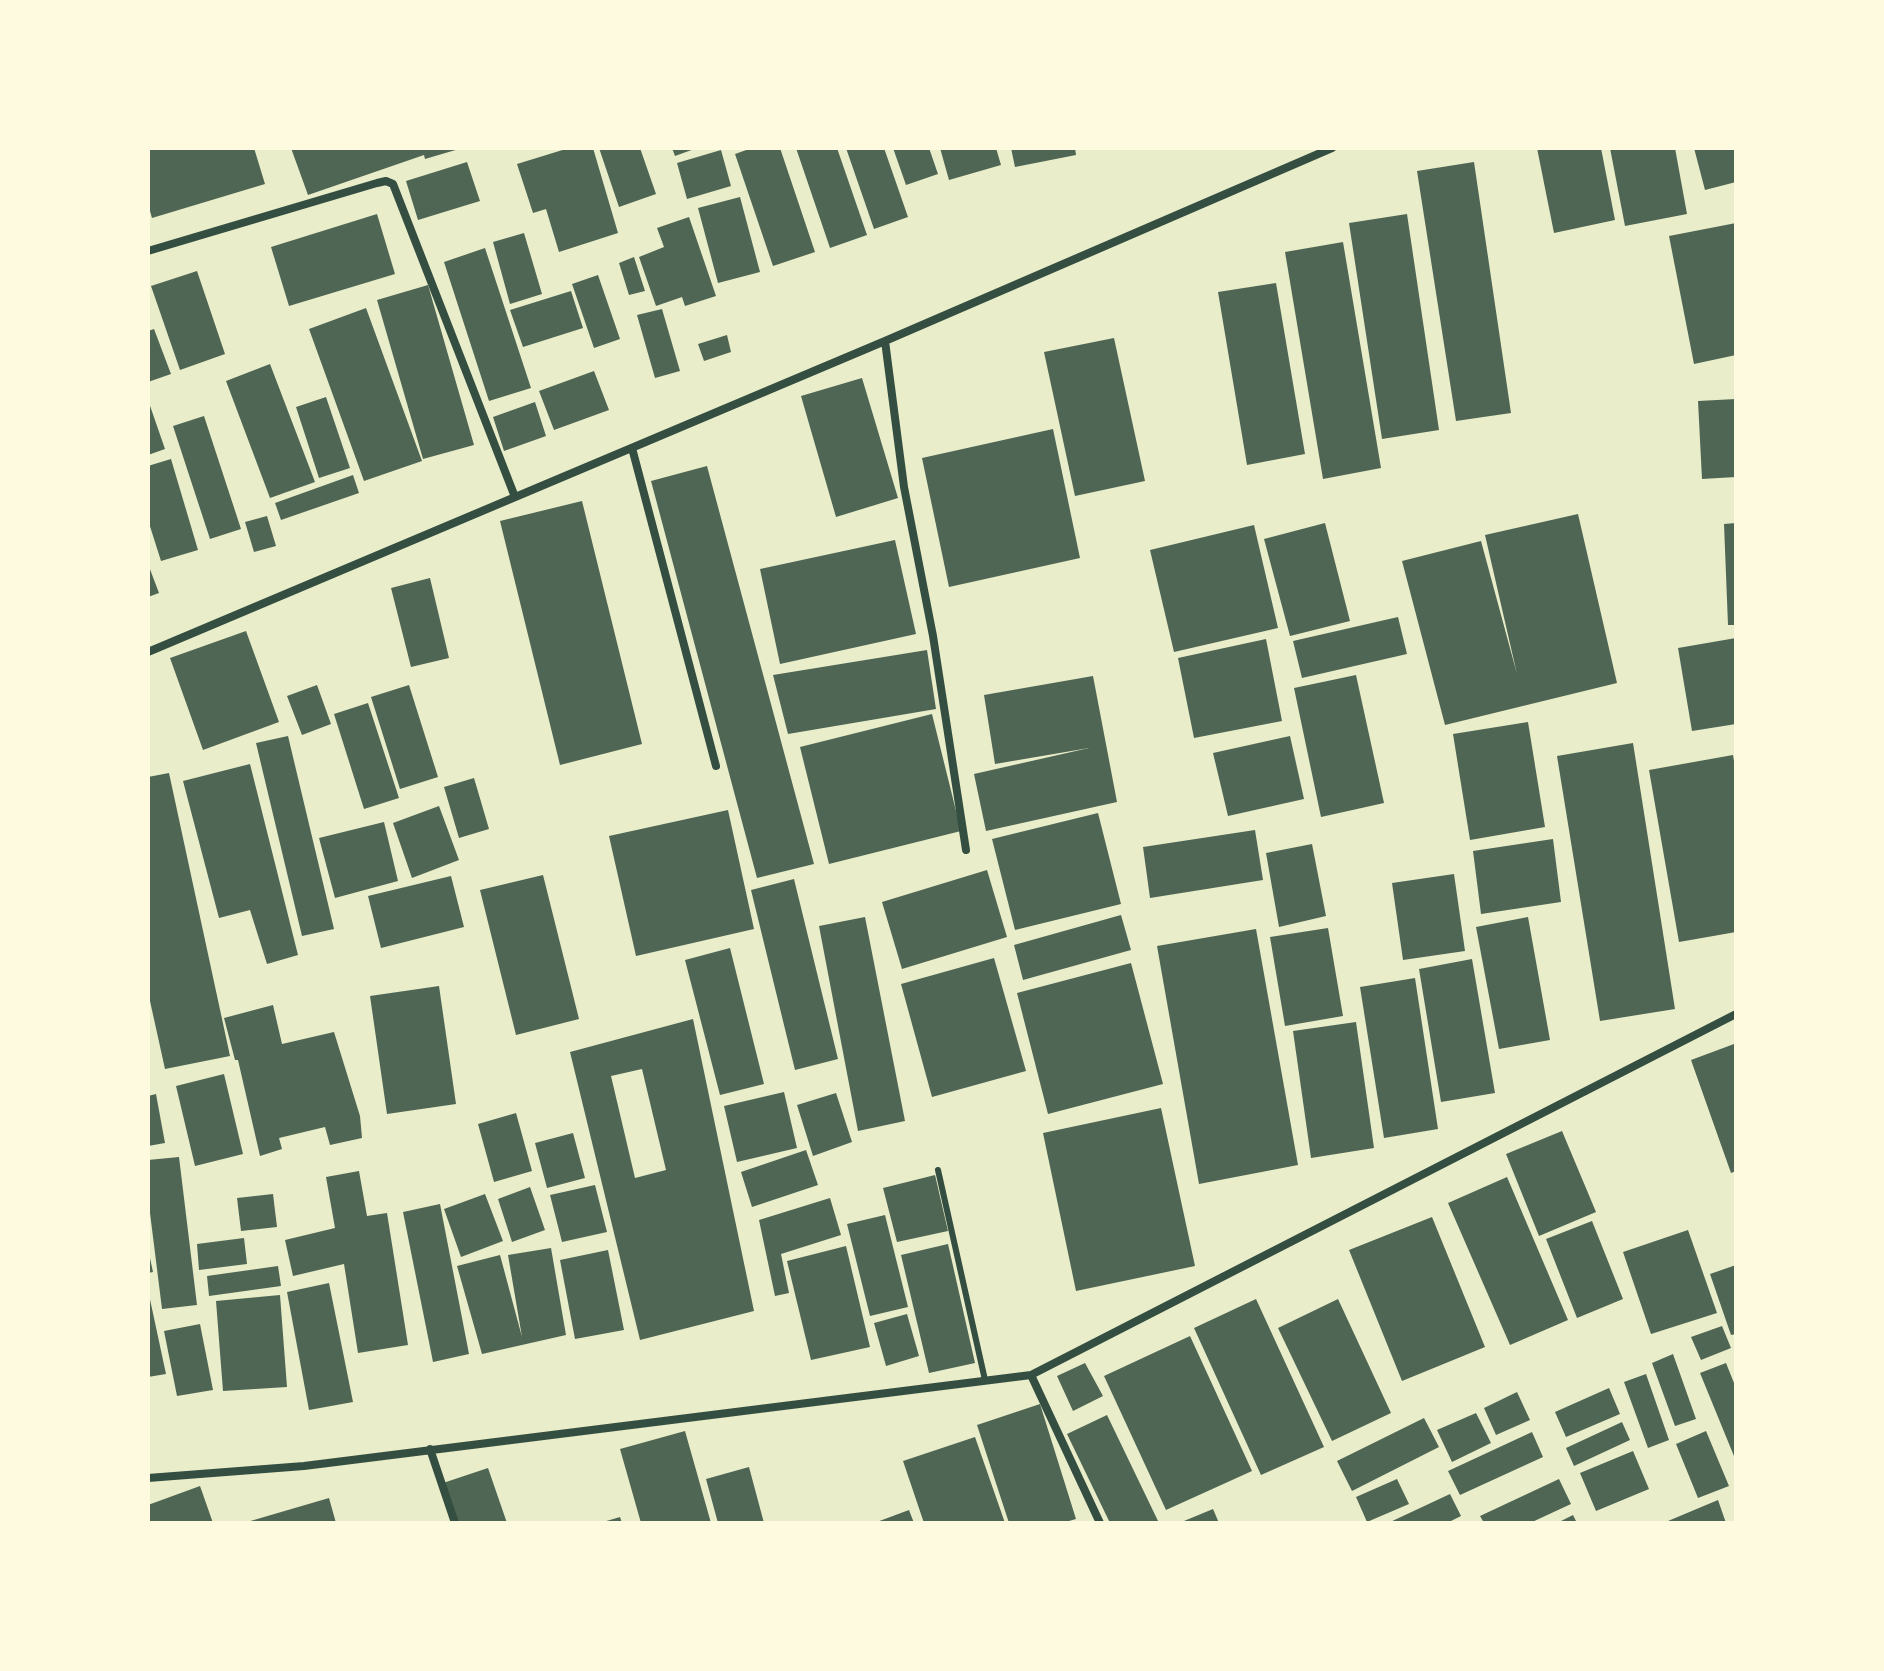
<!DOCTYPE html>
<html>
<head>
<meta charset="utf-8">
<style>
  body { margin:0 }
  #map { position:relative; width:1884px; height:1671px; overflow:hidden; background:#e9edc9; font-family:"Asap Condensed",sans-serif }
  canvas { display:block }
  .frame { position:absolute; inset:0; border:150px solid #fefae0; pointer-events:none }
</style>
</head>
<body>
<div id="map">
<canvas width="1884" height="1671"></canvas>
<div class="frame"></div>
</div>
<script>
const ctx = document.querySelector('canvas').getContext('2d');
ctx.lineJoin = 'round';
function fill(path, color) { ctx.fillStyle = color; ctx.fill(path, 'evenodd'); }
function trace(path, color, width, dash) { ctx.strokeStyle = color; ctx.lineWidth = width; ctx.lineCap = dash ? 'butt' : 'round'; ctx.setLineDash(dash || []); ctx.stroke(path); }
const building = new Path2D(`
  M148,148H254L265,184L152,218L148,204Z
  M291,148H459V149L425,159L424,155L308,195Z
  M569,148H593L618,233L559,252L546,209L533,213L517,164Z
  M599,148H640L656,194L619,207Z
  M672,148H697L675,156Z
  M752,148H780L815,252L773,266L735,154Z
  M796,148H837L867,235L830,248Z
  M846,148H884L908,217L874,229Z
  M893,148H929L938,174L906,185Z
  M940,148H996L1001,165L949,180Z
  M1011,148H1075L1076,155L1015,167Z
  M1537,148H1601L1615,220L1554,233Z
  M1610,148H1675L1687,214L1625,226Z
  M1694,148H1736V182L1705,190Z
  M721,150L731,186L687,199L677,163Z
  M467,162L480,201L418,220L406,181Z
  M1474,162L1511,413L1456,421L1417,171Z
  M740,197L760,272L718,283L698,208Z
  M377,214L395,274L289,306L271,247Z
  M1407,214L1439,430L1382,439L1349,223Z
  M689,217L716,296L685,306L682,297L656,306L639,257L664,247L657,228Z
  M1736,223V355L1694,364L1669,236Z
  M524,233L542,294L510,304L493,242Z
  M1343,242L1381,468L1323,479L1285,252Z
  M485,248L531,388L489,401L444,262Z
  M634,257L645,291L629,295L619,263Z
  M197,271L225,354L180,370L151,286Z
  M598,275L620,339L594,348L572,284Z
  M1276,283L1305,454L1247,465L1218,292Z
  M428,285L474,445L423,459L377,300Z
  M571,291L583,328L523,347L510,310Z
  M366,308L422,461L364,481L309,329Z
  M662,309L680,371L655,378L637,315Z
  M154,329L171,374L148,382V331Z
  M727,335L731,352L704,361L698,344Z
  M1114,338L1145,481L1075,496L1044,352Z
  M270,364L315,482L270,498L226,381Z
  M594,371L609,410L554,430L539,391Z
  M862,378L898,498L836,517L801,396Z
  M326,397L350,468L319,478L296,407Z
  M1736,399V477L1702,479L1698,401Z
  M148,400L165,449L148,455Z
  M535,402L546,436L504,451L493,417Z
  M204,416L241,529L210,539L173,426Z
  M1053,429L1080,558L949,587L922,458Z
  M171,459L198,550L161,561L148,520V466Z
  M707,466L814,864L757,878L651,481Z
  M353,475L359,493L281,520L275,503Z
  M582,501L642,744L560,765L500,521Z
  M1578,514L1617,683L1445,725L1402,561L1481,541L1517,674L1485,535Z
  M267,516L276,546L254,552L245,522Z
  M1325,523L1350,621L1290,636L1264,539Z
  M1736,523V625H1728L1724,524Z
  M1254,525L1278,628L1174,652L1150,550Z
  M895,540L916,634L780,664L760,569Z
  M148,564L159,593L148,597Z
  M430,578L449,658L411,667L391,588Z
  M1398,617L1407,654L1302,678L1293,641Z
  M246,631L279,722L203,750L170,658Z
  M1736,638V724L1692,731L1678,648Z
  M1266,639L1282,721L1194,738L1178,658Z
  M927,650L936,709L788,734L773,675Z
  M1356,675L1384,803L1321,817L1294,688Z
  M1093,676L1117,802L986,831L974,774L1089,748L995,764L984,695Z
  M317,685L331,724L302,735L287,696Z
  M409,685L438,777L400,789L371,697Z
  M368,703L399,798L364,809L334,714Z
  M932,714L961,831L829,864L800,747Z
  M1528,722L1545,827L1470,840L1453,734Z
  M288,736L334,929L302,936L256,743Z
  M1290,736L1304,799L1228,816L1213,753Z
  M1633,743L1675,1009L1600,1021L1557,756Z
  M1733,755L1736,773V932L1679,942L1649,770Z
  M250,764L298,955L267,964L250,910L219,918L183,781Z
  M169,773L230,1056L165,1069L148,992V777Z
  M474,778L489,829L459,838L444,787Z
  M439,806L459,860L412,878L393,823Z
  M728,810L754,929L636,956L609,836Z
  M1098,813L1121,904L1015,930L992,839Z
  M384,822L398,881L335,898L319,838Z
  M1255,830L1263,880L1150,898L1143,847Z
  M1553,839L1561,902L1481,914L1473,851Z
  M1312,844L1326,916L1279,927L1266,853Z
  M987,870L1007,937L902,969L882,902Z
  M1454,874L1465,951L1403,960L1392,883Z
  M543,875L579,1019L516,1035L480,890Z
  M451,876L464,927L381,948L368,896Z
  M794,879L838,1059L795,1070L751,890Z
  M1121,915L1131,950L1023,980L1014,945Z
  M865,917L905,1121L858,1131L819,926Z
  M1528,917L1550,1040L1499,1049L1476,927Z
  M1328,928L1343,1016L1285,1026L1270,937Z
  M1256,929L1298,1165L1199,1184L1157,946Z
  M730,948L764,1084L720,1095L685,960Z
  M994,958L1026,1071L932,1097L901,984Z
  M1472,959L1495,1093L1441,1102L1419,969Z
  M1131,963L1163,1084L1048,1114L1017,993Z
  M1415,978L1438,1129L1384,1138L1360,987Z
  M439,986L456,1104L387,1114L370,996Z
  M273,1005L282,1044L334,1032L360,1116L362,1138L330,1145L325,1127L279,1138L282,1149L260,1156L238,1060H235L224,1018Z
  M693,1019L754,1311L640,1340L570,1052ZM642,1069L666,1170L635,1178L611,1076Z
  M1356,1022L1374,1148L1311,1158L1293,1031Z
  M1734,1044L1736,1051V1171L1731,1173L1691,1060Z
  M224,1074L243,1154L195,1166L176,1086Z
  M784,1092L797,1148L737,1162L724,1106Z
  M836,1093L852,1142L813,1156L797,1105Z
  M156,1094L165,1143L148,1146V1096Z
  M1161,1108L1195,1266L1076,1291L1043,1133Z
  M516,1113L532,1171L494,1182L478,1124Z
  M1562,1131L1596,1212L1539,1236L1506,1154Z
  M573,1133L585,1178L547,1188L535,1143Z
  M806,1150L818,1185L752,1207L741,1172Z
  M179,1157L197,1305L162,1309L148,1197V1160Z
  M359,1171L367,1216L387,1213L408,1345L358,1353L344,1264L293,1276L285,1240L335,1228L326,1177Z
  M935,1175L948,1231L897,1242L883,1188Z
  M1507,1177L1568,1320L1510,1345L1448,1203Z
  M595,1185L607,1232L562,1242L550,1195Z
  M530,1187L545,1230L512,1242L498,1199Z
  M273,1194L277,1227L241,1231L237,1198Z
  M485,1194L503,1241L461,1257L444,1209Z
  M830,1198L841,1235L781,1254L789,1293L775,1296L759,1220Z
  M440,1204L469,1354L433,1362L403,1212Z
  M885,1215L908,1307L870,1316L847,1224Z
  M1432,1217L1485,1347L1402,1381L1349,1250Z
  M1592,1221L1623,1299L1577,1318L1546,1239Z
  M1688,1230L1717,1313L1651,1334L1623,1252Z
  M244,1238L247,1264L199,1270L197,1244Z
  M948,1244L975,1363L929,1373L901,1255Z
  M846,1246L870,1347L811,1360L787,1261Z
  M551,1248L566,1335L482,1354L457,1266L500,1255L522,1337L508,1255Z
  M148,1249L153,1272L148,1273Z
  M608,1250L624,1330L575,1339L560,1260Z
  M1736,1265V1334L1731,1335L1710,1274Z
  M278,1266L281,1286L209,1296L207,1276Z
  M329,1283L353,1402L309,1410L287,1292Z
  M148,1290L166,1374L148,1377Z
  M280,1295L287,1387L223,1391L216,1301Z
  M1256,1299L1324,1447L1261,1475L1194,1328Z
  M1338,1299L1391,1413L1332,1441L1278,1328Z
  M907,1314L919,1356L886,1366L874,1323Z
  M200,1324L213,1390L177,1396L164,1331Z
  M1722,1326L1731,1348L1701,1360L1691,1337Z
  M1190,1336L1252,1471L1166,1510L1104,1376Z
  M1673,1354L1696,1419L1675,1426L1652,1363Z
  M1085,1363L1103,1396L1073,1411L1057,1376Z
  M1726,1363L1736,1388V1461L1700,1373Z
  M1646,1374L1669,1440L1648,1448L1624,1382Z
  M1609,1388L1620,1414L1566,1437L1555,1412Z
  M1517,1392L1530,1420L1496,1435L1484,1408Z
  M1040,1404L1076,1519L1062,1523H1009L977,1425Z
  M1476,1413L1491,1443L1452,1462L1437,1430Z
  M1107,1415L1159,1523H1110L1067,1434Z
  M1424,1418L1439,1447L1352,1491L1337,1461Z
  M1622,1422L1630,1440L1574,1466L1566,1448Z
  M685,1431L711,1523H641L620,1449Z
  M1706,1431L1729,1486L1698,1498L1676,1444Z
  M1532,1432L1543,1457L1460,1495L1448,1471Z
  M975,1437L1005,1523H924L903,1461Z
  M1633,1451L1649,1489L1596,1511L1580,1473Z
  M749,1467L764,1523H718L706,1479Z
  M488,1468L507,1523H457L443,1483Z
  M1397,1479L1409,1504L1367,1522L1356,1497Z
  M1559,1479L1571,1504L1530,1523H1484L1480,1516Z
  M200,1486L213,1523H148V1505Z
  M1450,1494L1461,1516L1447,1523H1388Z
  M329,1498L336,1523H248L247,1522Z
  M1718,1500L1726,1523H1669L1668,1521Z
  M1213,1509L1219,1523H1185L1184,1521Z
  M909,1510L914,1523H874Z
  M1573,1515L1577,1523H1557Z
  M620,1517L622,1523H603V1522Z`);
const service = new Path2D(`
  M938,1170L985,1380`);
const minor = new Path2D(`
  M148,251L377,183L386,181L393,184L515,497
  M885,341L904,487L933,636L966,850
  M632,448L716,766
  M148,652L885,341L1332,148
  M1031,1375L1100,1523
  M430,1449L455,1523
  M148,1478L304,1466L1031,1375L1736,1014`);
fill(building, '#4f6655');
trace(service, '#344e41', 6);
trace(minor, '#344e41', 8);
</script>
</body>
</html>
